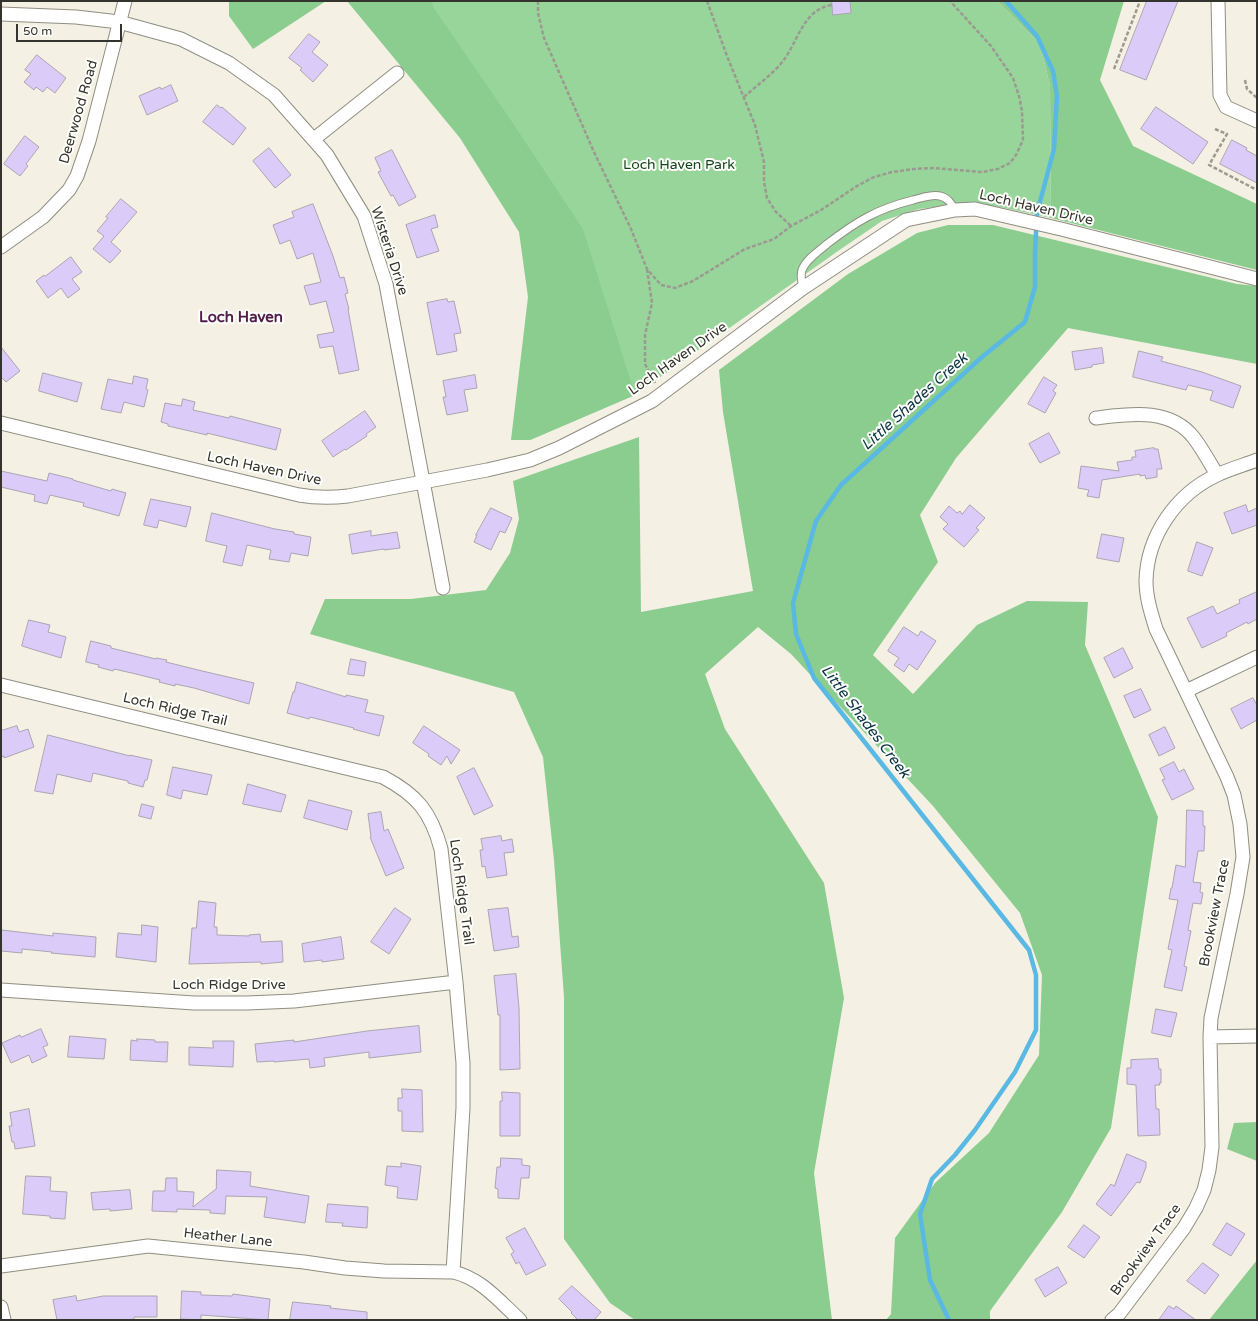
<!DOCTYPE html>
<html>
<head>
<meta charset="utf-8">
<style>
  body { margin:0 }
  #map { position:relative; width:1258px; height:1321px; overflow:hidden; background:#f4f0e3; font-family:"Varela Round",sans-serif }
  canvas { display:block }
  .frame { position:absolute; inset:0; border:2px solid #34332e; pointer-events:none }
  .scale { position:absolute; left:16px; top:24px; width:106px; height:18px; box-sizing:border-box; border:2px solid #34332e; border-top:0; padding-left:5px; font-size:12px; line-height:14px; white-space:nowrap; color:#34332e; -webkit-text-stroke:3px #fefefb; paint-order:stroke }
</style>
</head>
<body>
<div id="map">
<canvas width="1258" height="1321"></canvas>
<div class="frame"></div>
<div class="scale">50 m</div>
</div>
<script>
const ctx = document.querySelector('canvas').getContext('2d');
ctx.lineJoin = 'round';
function fill(path, color) { ctx.fillStyle = color; ctx.fill(path, 'evenodd'); }
function trace(path, color, width, dash) { ctx.strokeStyle = color; ctx.lineWidth = width; ctx.lineCap = dash ? 'butt' : 'round'; ctx.setLineDash(dash || []); ctx.stroke(path); }
function write(font, color, halo, rows, align = 'center') {
  ctx.font = font + ' "Varela Round",sans-serif'; ctx.lineWidth = 4; ctx.setLineDash([]); ctx.textBaseline = 'middle'; ctx.strokeStyle = halo; ctx.fillStyle = color; for (const [text, x, y, turn = 0] of rows) {
    ctx.save(); ctx.translate(x, y); ctx.rotate((+turn || 0) * Math.PI / 180); ctx.textAlign = isNaN(turn) ? turn : align; if (halo) ctx.strokeText(text, 0, 0); ctx.fillText(text, 0, 0); ctx.restore();
  }
}
const green = new Path2D(`
  M395,1H997L1040,44L1050,86L1051,218L1000,207L967,203L919,209L882,221L838,251L635,395L530,440L540,255Z`);
const forest = new Path2D(`
  M229,1H326L253,49L229,16Z
  M347,1H432L433,7L508,116L583,229L635,395L530,440H511L528,297L519,232L460,138Z
  M997,1H1124L1100,80L1133,146L1257,204V270L1051,218L1050,86L1040,44Z
  M948,225H993L1237,284L1257,286V364L1068,328L956,458L920,515L938,562L873,655L913,694L977,625L1027,601L1088,602L1085,645L1158,817L1111,1128L1062,1212L990,1311V1320H886L891,1314L895,1238L935,1183L989,1133L1039,1055L1042,975L1020,913L933,806L791,654L758,627L705,674L725,729L824,883L844,998L814,1173L832,1320H635L610,1303L564,1239V997L554,860L543,757L514,692L310,634L325,599H411L486,590L510,553L519,519L513,481L639,437L641,612L753,591L723,412L719,370L848,274L917,233Z
  M1257,1122V1161L1227,1149L1234,1123Z
  M1257,1260V1320H1209Z`);
const stream = new Path2D(`
  M949,1320L930,1280L920,1214L932,1179L955,1155L975,1130L1015,1072L1036,1030V975L1029,950L814,678L796,634L793,603L816,521L841,485L982,357L1025,322L1035,287V253L1037,213L1054,149L1057,96L1053,71L1037,36L1006,1`);
const building = new Path2D(`
  M832,1H850L851,13L833,15Z
  M1147,1H1178L1146,80L1120,70Z
  M309,34L320,42L312,52L328,65L313,82L300,70L302,68L289,58Z
  M37,55L66,78L55,93L47,87L43,92L36,87L34,90L24,82L31,74L25,70Z
  M171,85L178,101L147,115L139,96L160,87L161,89Z
  M217,105L221,108L222,107L246,128L233,145L203,122Z
  M1156,107L1208,142L1193,164L1141,129Z
  M25,136L39,147L26,164L28,166L20,176L4,164Z
  M1232,140L1247,148L1246,150L1257,156V183L1220,164Z
  M269,148L291,175L275,188L253,161Z
  M392,150L416,197L399,206L393,195L391,196L378,172L381,171L375,158Z
  M121,199L137,212L111,242L121,251L110,263L93,249L104,236L97,231L108,218L106,217Z
  M313,204L333,256L340,278L344,277L348,293L345,294L349,309H348L359,370L339,374L333,346L320,348L317,335L334,332L326,301L310,305L304,286L321,282L313,253L297,259L290,240L280,244L273,225L294,217L292,212Z
  M435,215L438,227L431,229L439,251L417,258L406,225Z
  M71,257L82,272L72,279L80,289L68,298L61,288L48,298L36,281L44,275L45,276Z
  M447,299L448,302L454,301L461,333L454,334L457,351L437,355L427,303Z
  M1,347L20,371L6,382L1,377Z
  M1102,348L1104,363L1092,365V367L1075,370L1072,352Z
  M1139,351L1163,357L1161,361L1202,372L1241,386L1233,408L1210,400L1213,391L1188,385L1186,390L1133,377Z
  M43,373L82,383L77,402L39,391Z
  M475,375L477,388L464,390L468,411L447,415L443,397H446L443,381Z
  M134,376L148,379L146,389L148,390L144,407L124,402L121,413L101,409L108,379L132,384Z
  M1044,377L1057,385L1053,391L1056,393L1045,413L1028,404Z
  M183,399L195,402L193,410L229,418L230,416L281,429L276,450L207,433V435L168,426V424L161,422L165,403L181,406Z
  M365,411L376,427L366,434L367,436L346,450L345,449L333,457L322,441Z
  M1049,433L1060,453L1040,463L1029,444Z
  M1154,448V449H1158L1162,469H1157V477L1146,479L1145,475L1140,476V474L1102,480L1099,498L1087,496L1089,490L1078,488L1081,466L1119,471L1117,462L1132,460V457H1136L1135,451Z
  M1,471L47,481L49,473L73,479V480L111,491L112,489L126,493L119,516L83,506L84,503L50,495L47,504L34,501L35,495L1,487Z
  M151,499L191,507L186,527L159,520L157,528L144,525Z
  M970,505L985,518L976,528L979,530L964,547L943,529L948,524L940,517L949,506L957,513L960,511L962,514Z
  M1246,505L1248,512L1257,508V525L1232,534L1224,513Z
  M491,508L512,518L505,533L500,531L491,550L474,542L477,535H476Z
  M212,513L275,529L294,532V534L311,537L308,556L291,553L289,562L269,559L271,550L247,545L242,566L223,562L227,546L206,541Z
  M371,531V536L397,532L400,548L384,550V549L352,554L349,535Z
  M1102,534L1124,538L1119,562L1097,558Z
  M1197,542L1213,548L1202,576L1188,571Z
  M1257,592V619L1248,624L1247,622L1226,633L1227,636L1202,648L1187,618L1213,606L1217,614L1240,603L1239,600Z
  M29,620L50,625L48,632L66,637L61,658L22,646Z
  M904,627L918,636L921,631L936,641L917,670L909,664L904,672L894,665L899,658L888,651Z
  M91,641L111,646V648L156,659V658L167,660L166,662L198,670L254,683L249,704L194,688L175,684V686L159,682L160,680L136,674L114,669L113,671L98,667L99,665L86,662Z
  M1123,648L1133,668L1114,678L1104,658Z
  M351,659L366,662L364,676L348,674Z
  M297,682L346,697V695L368,700L365,712L384,716L379,736L353,729L354,728L310,717L309,719L287,713L293,692H294Z
  M1141,689L1151,710L1134,718L1124,696Z
  M1253,698L1257,705V720L1241,729L1231,709Z
  M17,726L19,732L28,729L34,747L4,758V756L1,757V731Z
  M424,726L460,750L451,764L447,756L441,765L428,756L429,754L413,743Z
  M1165,727L1175,748L1159,756L1149,735Z
  M48,735L130,756V755L152,760L147,780H145L143,787L128,783V781L93,773L91,782L57,774L53,794L35,791Z
  M1174,762L1179,772L1184,769L1194,789L1172,800L1162,780L1165,779L1160,769Z
  M173,767L212,775L207,795L183,790L181,799L167,795Z
  M474,768L493,806L474,815L457,777Z
  M248,784L286,795L281,812L243,804Z
  M309,800L352,811L347,830L304,818Z
  M142,804L154,807L151,819L139,816Z
  M1187,810L1203,811V826H1205L1204,851H1198L1193,882L1201,883L1200,892L1203,893L1201,904L1193,903L1188,930L1191,931L1184,966L1187,967L1182,991L1164,987L1172,950L1168,949L1178,900L1169,899L1171,888H1172L1176,865L1185,867Z
  M381,812L384,831L388,829L404,868L386,876L370,837H371L368,814Z
  M501,836L502,841L512,839L514,852L504,853L507,875L487,878L485,866L482,867L480,850H483L481,839Z
  M199,901L216,903L214,927H217V935L249,936V935L260,934L261,942L282,941L283,962L261,964V962L189,964L192,928H196Z
  M395,908L411,919L389,954L371,942Z
  M508,908L512,937L518,936L519,947L494,951L488,910Z
  M142,925L158,927L156,962L116,957L118,933L141,935Z
  M2,930L53,936V933L96,937L95,957L51,953L52,952L22,949V953L1,951Z
  M341,937L344,959L322,962V960L304,962L302,944Z
  M516,974L519,1008L520,1069L500,1070V1015H498L494,976Z
  M1156,1009L1177,1013L1171,1037L1152,1033Z
  M419,1026L421,1052L369,1058V1052L324,1058L325,1066L310,1068L309,1059L274,1062V1061L257,1062L255,1044L294,1040V1042L367,1031Z
  M41,1029L48,1045L43,1047L47,1056L32,1063L29,1055L11,1063L2,1043L20,1035L21,1037Z
  M70,1036L106,1039L104,1059L68,1057Z
  M137,1039L155,1040V1042H168L167,1062L130,1060L131,1040L137,1041Z
  M213,1041H234L233,1067L189,1065V1047L213,1048Z
  M1158,1059L1159,1069H1161V1083H1159L1160,1085H1155L1156,1109H1159L1160,1135L1138,1136L1136,1085L1127,1084V1068H1131V1060Z
  M402,1089L422,1090L423,1132L402,1131V1111H398V1098H402Z
  M502,1092L520,1093V1136H500V1101H502Z
  M29,1109L35,1146L15,1149L14,1142H12L9,1126H12L10,1113Z
  M1127,1154L1146,1162V1167L1140,1183L1137,1182L1111,1216L1096,1204L1111,1184L1114,1186Z
  M501,1158L522,1159V1165L530,1166L529,1178H521L519,1199L498,1198V1189L495,1188L497,1167H500Z
  M401,1163L421,1166L417,1200L397,1198L398,1187L385,1185L387,1166L401,1167Z
  M217,1170L251,1172L250,1186L309,1196L305,1223L264,1217L267,1197L226,1196L225,1214L210,1213V1210L177,1209V1212L152,1211L153,1191H165L166,1178H177V1191L194,1192L193,1207L216,1189Z
  M26,1176L51,1177L50,1191L67,1192L65,1219L50,1218V1216L23,1214Z
  M130,1190L132,1209L110,1211V1209L93,1210L91,1193Z
  M328,1204L368,1207L367,1228L342,1226L343,1223L326,1222Z
  M1227,1223L1245,1234L1231,1256L1213,1245Z
  M1084,1225L1100,1237L1084,1258L1068,1247Z
  M525,1228L546,1265L526,1275L519,1262L516,1264L511,1254L514,1252L506,1238Z
  M1203,1263L1219,1275L1205,1294L1187,1281Z
  M1058,1267L1067,1283L1045,1297L1035,1280Z
  M572,1286L601,1312L594,1320H578L571,1313L572,1312L559,1299Z
  M182,1291L201,1292V1295L232,1296L233,1294L270,1299L268,1320L201,1315V1320L181,1319Z
  M76,1296L77,1301L103,1296H157V1317H134V1320H57L53,1300Z
  M293,1302L331,1306L330,1308L367,1312V1320H290Z
  M1169,1306L1174,1309L1176,1306L1196,1320H1159Z`);
const path = new Path2D(`
  M538,1V13L544,38L594,152L631,229L647,269L661,285L675,288L693,281L745,249L774,239L791,226L821,210L857,186L874,177L892,172L914,169L934,168L982,172L998,169L1010,163L1016,155L1023,140L1022,111L1019,96L1013,78L991,46L950,1
  M707,1L727,56L755,125L764,162V182L767,198L776,212L791,226
  M1114,69L1140,1
  M1245,80L1247,89L1257,98
  M744,97C756,86 773,74 783,61C798,42 803,9 832,5
  M1215,129L1227,134L1209,165L1257,190
  M647,269L652,303L645,335V364L655,383`);
const service = new Path2D(`
  M803,288C802,283 800,276 802,270C806,259 819,251 827,244C857,221 877,209 913,200C922,198 931,194 940,196C948,198 951,203 955,210`);
const minor = new Path2D(`
  M1218,1L1220,95L1226,107L1257,121
  M1,14L76,17L119,22L181,39L229,63L274,95L327,155L364,216L386,284L443,588
  M314,139L397,73
  M1,247L43,217L69,190L77,176L89,141L125,1
  M1096,418C1129,414 1170,407 1194,438C1203,450 1210,463 1217,475
  M1,423L299,495C316,498 331,498 348,496L487,470L530,460L559,448L652,401L803,288L906,220L955,210L975,209L1061,229L1257,279
  M1,685L383,777C417,795 431,812 441,849L456,982L463,1063V1108L453,1272
  M1186,691L1257,657
  M1,990L194,1003H247L294,1001L456,982
  M1210,1037L1257,1036
  M1,1266L148,1246L304,1262L345,1268L384,1271L453,1272C481,1278 500,1302 520,1320
  M1,1307L4,1320
  M1112,1320L1119,1314L1184,1228L1196,1208L1204,1190L1209,1170L1212,1147L1210,1037L1211,1018L1237,894L1243,857L1240,824L1234,795L1227,777L1156,629C1151,613 1146,597 1146,581C1147,536 1176,494 1217,475C1230,469 1244,465 1257,460`);
const streetNames = [
  ["Deerwood Road",79,112,-74],
  ["Loch Haven Drive",1036,208,13],
  ["Wisteria Drive",389,251,72],
  ["Loch Haven Drive",678,359,-35],
  ["Loch Haven Drive",264,469,12],
  ["Loch Ridge Trail",175,710,13],
  ["Loch Ridge Trail",461,892,82],
  ["Brookview Trace",1215,913,-79],
  ["Loch Ridge Drive",229,985],
  ["Heather Lane",228,1238,6],
  ["Brookview Trace",1146,1250,-54]
];
const parkNames = [
  ["Loch Haven Park",679,165]
];
const neighbourhoodNames = [
  ["Loch Haven",241,318]
];
const waterNames = [
  ["Little Shades Creek",915,402,-42],
  ["Little Shades Creek",865,722,53]
];
fill(green, '#97d59b');
fill(forest, '#8bcc8f');
trace(stream, '#5ab9e3', 4.5);
fill(building, '#dbcbf9');
trace(building, '#a9a5b1', 1);
trace(service, '#908d81', 9);
trace(minor, '#908d81', 15);
trace(path, '#9c9a90', 2.5, [4, 2]);
trace(service, '#fff', 7);
trace(minor, '#fff', 13);
write('14px', '#34332e', '#fefefb', streetNames);
write('14px', '#16441c', '#fefefb', parkNames);
write('bold 15px', '#501d4b', '#fefefb', neighbourhoodNames);
write('italic 15px', '#053243', '#fefefb', waterNames);
</script>
</body>
</html>
